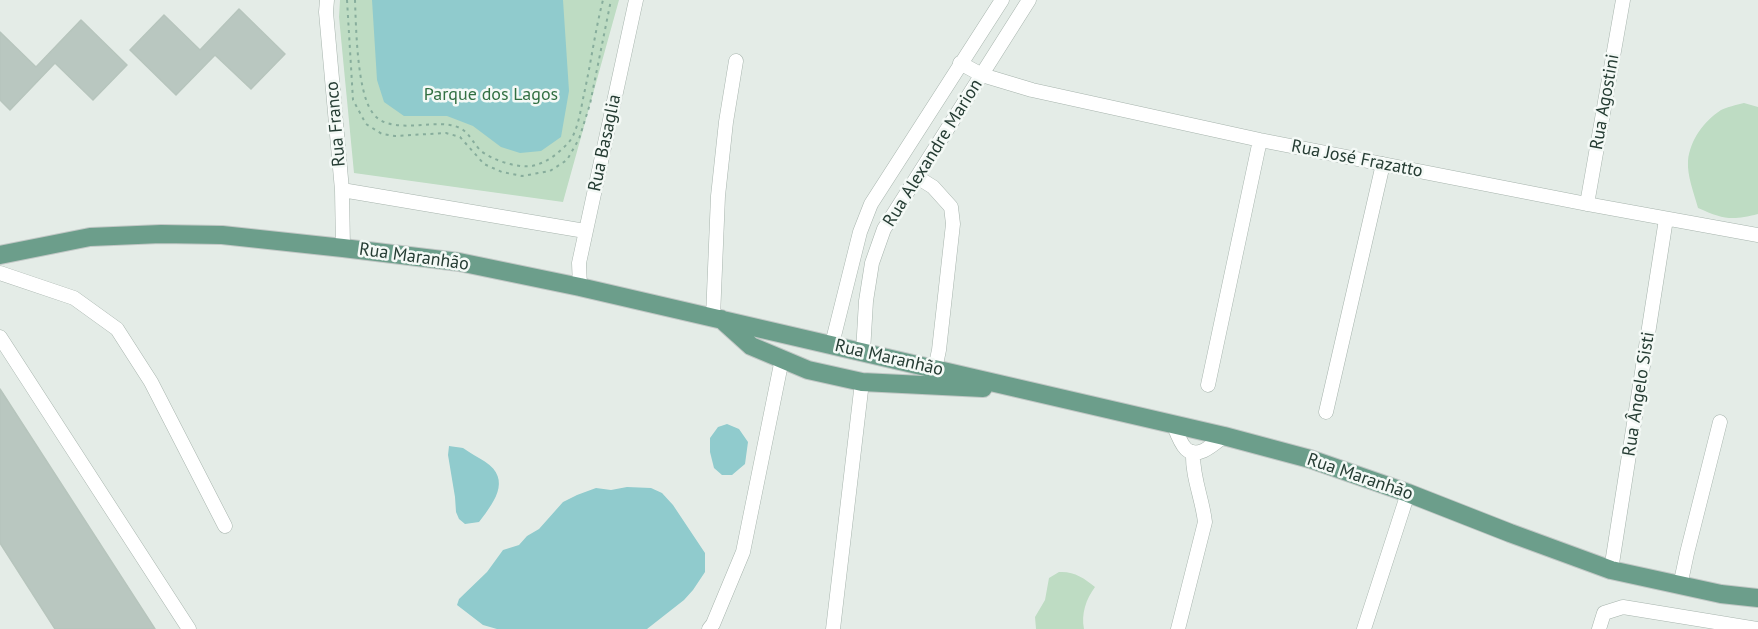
<!DOCTYPE html>
<html>
<head>
<meta charset="utf-8">
<style>
  body { margin:0 }
  canvas { display:block; background:#e4ece7 }
</style>
</head>
<body>
<canvas width="1758" height="629"></canvas>
<script>
const ctx = document.querySelector('canvas').getContext('2d');
ctx.lineJoin = 'round';
function fill(path, color) { ctx.fillStyle = color; ctx.fill(path, 'evenodd'); }
function trace(path, color, width, dash) { ctx.strokeStyle = color; ctx.lineWidth = width; ctx.lineCap = dash ? 'butt' : 'round'; ctx.setLineDash(dash || []); ctx.stroke(path); }
function write(font, color, halo, rows, align = 'center') {
  ctx.font = font + ' "PT Sans",sans-serif'; ctx.lineWidth = 5; ctx.setLineDash([]); ctx.textBaseline = 'middle'; ctx.strokeStyle = halo; ctx.fillStyle = color; for (const [text, x, y, turn = 0] of rows) {
    ctx.save(); ctx.translate(x, y); ctx.rotate((+turn || 0) * Math.PI / 180); ctx.textAlign = isNaN(turn) ? turn : align; if (halo) ctx.strokeText(text, 0, 0); ctx.fillText(text, 0, 0); ctx.restore();
  }
}
const green = new Path2D(`
  M340,0H619L563,202L354,173L339,17Z
  M1744,103L1758,107V214C1731,221 1723,219 1698,208C1694,193 1687,176 1688,161C1690,140 1704,121 1721,110C1727,107 1736,105 1744,103Z
  M1059,572C1074,571 1084,578 1095,587C1086,599 1081,614 1084,629H1036L1035,617L1045,600L1049,578Z`);
const water = new Path2D(`
  M372,0H563L569,91L561,137L541,151L520,153L501,147L473,126L447,116H404L384,102L377,80Z
  M727,424L739,429L748,442L745,464L732,475H722L714,468L710,452V438L718,427Z
  M449,446C453,447 459,447 463,448C468,451 473,455 479,458C513,476 497,499 479,522L465,524L459,519L456,512L455,497L448,455Z
  M627,487L651,488L662,493L673,505L705,553V572L693,590L684,600L647,629H497L483,625L457,605L459,599L487,572L503,550L519,545L527,536L539,529L563,502L577,495L596,488L611,490Z`);
const building = new Path2D(`
  M239,9L285,54L251,89L215,55L176,95L130,50L164,15L200,50Z
  M81,20L127,65L93,100L55,63L10,110L0,100V32L36,67Z
  M0,389L155,629H55L0,543Z`);
const path = new Path2D(`
  M347,0L353,100L366,124L382,134L395,136L446,133L460,137L484,164L502,172L522,176L550,171L567,160L579,139L590,104L611,0
  M355,0C356,27 357,91 372,112C387,135 427,121 450,125C468,128 469,138 480,150C491,160 521,170 536,165C549,161 560,152 569,142C578,131 581,108 584,94C591,63 595,31 603,0`);
const minor = new Path2D(`
  M327,0L326,12L342,190L343,248
  M960,63L982,75L1032,90L1260,140L1587,204L1758,235
  M917,177L933,187L951,207L953,224L939,350L935,369
  M342,190L585,231
  M1587,204L1623,0
  M0,273L74,298L117,329L151,382L225,526
  M580,287L579,263L636,0
  M713,317L718,196L726,122L736,61
  M0,337L189,629
  M832,344L860,232L871,204L1002,0
  M863,352L866,301L872,263L884,229L1029,0
  M1208,385L1260,140
  M1326,412L1383,164
  M1173,423C1176,431 1180,443 1186,449C1198,460 1215,443 1224,436
  M1611,570L1666,219
  M1680,586L1687,553L1720,422
  M709,629L713,624L743,552L782,359
  M833,629L862,382
  M1178,629L1205,522C1202,497 1192,477 1193,452
  M1364,629L1408,493
  M1599,629L1604,613L1623,607L1758,629`);
const major = new Path2D(`
  M0,255L90,237L161,234L222,235L343,248L459,262L580,287L1224,436L1310,459L1408,493L1510,533L1611,570L1721,594L1758,598
  M721,319L751,346L808,370L862,382L983,388`);
const parkNames = [
  ["Parque dos Lagos",491,95]
];
const streetNames = [
  ["Rua Agostini",1605,102,-80],
  ["Rua Franco",336,124,-95],
  ["Rua Basaglia",605,143,-78],
  ["Rua Alexandre Marion",933,153,-58],
  ["Rua José Frazatto",1357,159,11],
  ["Rua Maranhão",414,257,8],
  ["Rua Maranhão",889,358,13],
  ["Rua Ângelo Sisti",1639,394,-81],
  ["Rua Maranhão",1360,477,19]
];
fill(green, '#bedcc3');
fill(water, '#90cbcd');
fill(building, '#b9c7c0');
trace(building, '#b7c5bd', 1.5);
trace(minor, '#a7b4ad', 15);
trace(major, '#c2c8c6', 20);
trace(path, '#87ad9c', 2, [3, 4.5]);
trace(minor, '#fff', 14);
trace(major, '#6c9e8b', 18);
write('18px', '#327042', '#f4f9f6', parkNames);
write('18px', '#253c33', '#f4f9f6', streetNames);
</script>
</body>
</html>
